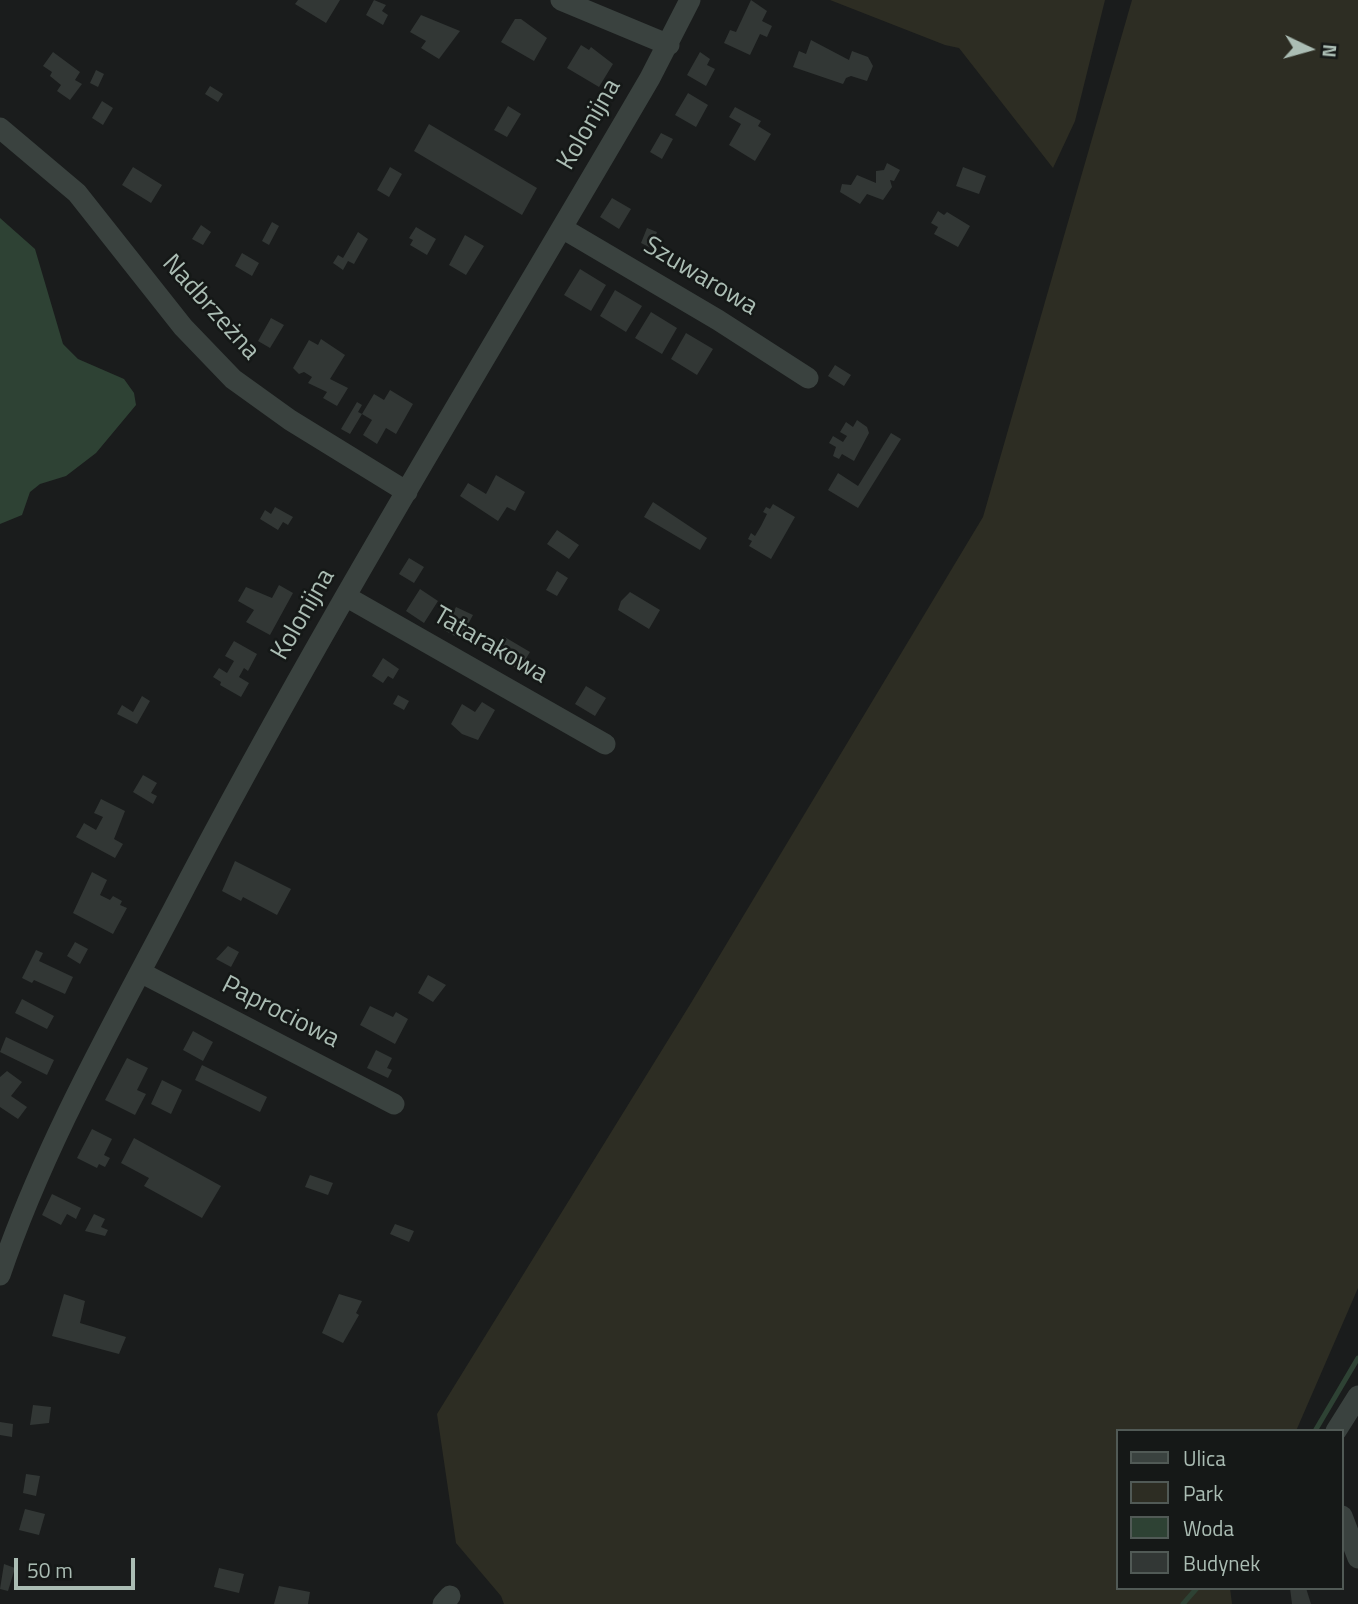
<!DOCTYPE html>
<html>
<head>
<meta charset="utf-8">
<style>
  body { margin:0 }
  #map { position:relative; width:1358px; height:1604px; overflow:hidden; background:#1a1c1c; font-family:"Titillium Web",sans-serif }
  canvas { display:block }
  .legend { position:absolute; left:1116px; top:1429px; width:228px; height:161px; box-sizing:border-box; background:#151817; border:2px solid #515a56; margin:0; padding:9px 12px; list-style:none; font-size:21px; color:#abbdb4 }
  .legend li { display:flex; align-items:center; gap:14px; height:35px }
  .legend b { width:35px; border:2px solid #515a56 }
  .north { position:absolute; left:1274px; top:14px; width:70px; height:70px; -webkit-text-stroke:5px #151817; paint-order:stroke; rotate:95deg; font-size:19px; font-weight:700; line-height:28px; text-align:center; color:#abbdb4 }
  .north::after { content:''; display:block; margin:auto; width:24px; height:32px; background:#abbdb4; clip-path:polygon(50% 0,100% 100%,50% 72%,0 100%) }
  .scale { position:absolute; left:14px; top:1558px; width:121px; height:32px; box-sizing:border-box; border:4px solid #abbdb4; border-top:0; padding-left:9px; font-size:21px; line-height:24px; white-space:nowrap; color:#abbdb4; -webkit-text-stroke:5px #151817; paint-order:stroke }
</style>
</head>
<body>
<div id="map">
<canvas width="1358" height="1604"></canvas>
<ul class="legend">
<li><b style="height:9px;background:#3a423f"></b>Ulica</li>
<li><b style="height:19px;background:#2d2d23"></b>Park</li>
<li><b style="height:19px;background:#2e4234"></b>Woda</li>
<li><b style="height:19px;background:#323735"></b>Budynek</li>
</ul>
<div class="north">N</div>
<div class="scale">50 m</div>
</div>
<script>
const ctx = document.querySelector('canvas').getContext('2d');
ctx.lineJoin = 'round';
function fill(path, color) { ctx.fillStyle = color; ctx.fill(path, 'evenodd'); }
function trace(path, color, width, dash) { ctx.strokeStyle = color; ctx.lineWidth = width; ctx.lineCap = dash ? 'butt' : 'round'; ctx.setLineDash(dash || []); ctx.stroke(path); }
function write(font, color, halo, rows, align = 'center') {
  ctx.font = font + ' "Titillium Web",sans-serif'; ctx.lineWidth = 5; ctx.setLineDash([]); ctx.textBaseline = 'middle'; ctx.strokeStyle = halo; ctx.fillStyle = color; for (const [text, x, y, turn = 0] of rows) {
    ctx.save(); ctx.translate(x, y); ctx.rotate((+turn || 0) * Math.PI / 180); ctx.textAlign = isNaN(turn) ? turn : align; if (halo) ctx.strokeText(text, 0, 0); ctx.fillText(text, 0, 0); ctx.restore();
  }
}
const green = new Path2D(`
  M830,0H1105L1075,121L1053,168L959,48L945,45Z
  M1132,0H1358V1288L1296,1431H1118V1588H1230L1232,1604H504L501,1596L456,1543L437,1414L691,1003L983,517Z`);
const water = new Path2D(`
  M0,218L35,249L63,344L78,359L124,379L134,393L136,405L96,453L66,476L40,484L30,492L22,515L0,524Z`);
const stream = new Path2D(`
  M1315,1431L1358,1358
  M1183,1604L1197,1588`);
const building = new Path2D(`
  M298,0H340L326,23L295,4Z
  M374,0L386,5L382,11L388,15L383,25L366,15Z
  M751,0L767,11L762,21L772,26L767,37L760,34L750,55L724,43L730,30L736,32Z
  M421,15L460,31L439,59L421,48L426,41L410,32Z
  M515,19H521L547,38L534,61L501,42Z
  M811,40L849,60L852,51L868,57L873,66L867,81L851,76L846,78L843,84L793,67L799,51L806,54Z
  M581,45L589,50L591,47L613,64L599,87L567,68Z
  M53,52L80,72L75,80L82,84L70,100L57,91L61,85L50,76L52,72L43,66Z
  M700,52L710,59L707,65L715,69L706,86L687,75Z
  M96,70L104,74L98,87L90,83Z
  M210,86L223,94L218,102L205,94Z
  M688,93L708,105L696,127L675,115Z
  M102,101L113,108L103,125L92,118Z
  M508,106L521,114L507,137L494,130Z
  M735,107L761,121L758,126L771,134L755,161L729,145L741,124L729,117Z
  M429,124L537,188L522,215L414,151Z
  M661,133L673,139L662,159L650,152Z
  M887,163L900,170L894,181L890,180L892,187L883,200L867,194L860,204L840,192L842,184L851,185L857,175L876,183V171L884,170Z
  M133,167L162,185L151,203L122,185Z
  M390,167L402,174L389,197L377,190Z
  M963,167L986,176L979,194L956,186Z
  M612,198L631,209L619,229L600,217Z
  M938,211L944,215L947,212L970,226L958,247L934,234L938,227L931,223Z
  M272,222L279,226L269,245L262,241Z
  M201,225L211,232L203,245L192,239Z
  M416,227L436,239L427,255L410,245L413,240L409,238Z
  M647,228L657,232L651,248L641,243Z
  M358,232L368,239L354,264L348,261L343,270L333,263L338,255L343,258Z
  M465,235L484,246L466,275L449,265Z
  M242,253L259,263L252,276L235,266Z
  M580,269L606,285L591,311L564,295Z
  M615,290L642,306L626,332L600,316Z
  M651,312L677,328L662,354L635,338Z
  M271,318L284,325L270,348L258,341Z
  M686,333L713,349L697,375L671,359Z
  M321,339L345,355L330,379L348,388L337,406L323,398L327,392L308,383L312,377L304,372L299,374L293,368L309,340L318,345Z
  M835,365L851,375L844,386L828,376Z
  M390,390L413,404L396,434L386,428L377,444L363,435L372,420L362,414L374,394L384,400Z
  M357,402L362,405L358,412L362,414L350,434L341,429Z
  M857,420L867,427L869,433L854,461L842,454L839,459L833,456L836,447L829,443L833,436L843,442L847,436L840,432L846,422L853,427Z
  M891,433L901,439L858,508L828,490L838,473L858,486Z
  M496,475L525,492L515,511L507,507L498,521L460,496L468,483L486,494Z
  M653,502L707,538L700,550L644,517Z
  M773,504L795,517L771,559L749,546L752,541L748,539L751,533L755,536L761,526L767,514L763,512L766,507L770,509Z
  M275,507L293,517L288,525L283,522L278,530L260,519L265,510L271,514Z
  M557,530L579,545L569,559L547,544Z
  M409,558L424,567L414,583L399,574Z
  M557,571L568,578L557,596L546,590Z
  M279,585L293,593L270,635L246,622L254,610L238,601L246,587L272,598Z
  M420,589L438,601L424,623L406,611Z
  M630,592L660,610L649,629L618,610L621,601Z
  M456,607L473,615L460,639L444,630Z
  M503,636L530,652L519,670L492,653Z
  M234,641L257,654L248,671L244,668L239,677L249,683L241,697L220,685L221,682L213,677L219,668L227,673L234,661L225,656Z
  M383,658L399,669L393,679L388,676L383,683L372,676Z
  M586,686L606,698L595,716L575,704Z
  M398,695L409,701L404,710L393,704Z
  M142,696L150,701L137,724L117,714L122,705L133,712Z
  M482,702L495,710L478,740L462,734L451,724L462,704L475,712Z
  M143,775L157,783L151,793L157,796L153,804L133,792Z
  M101,799L125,811L114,839L123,844L115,858L76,837L84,823L96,830L103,817L94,813Z
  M235,861L291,889L277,915L243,897L241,901L222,891Z
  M92,872L107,880L100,895L110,900L113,896L122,901L120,905L127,908L113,934L73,913Z
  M75,942L88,949L80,964L67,956Z
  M228,946L239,952L231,967L216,959Z
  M36,950L43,953L39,961L73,977L65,994L34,980L32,983L22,978Z
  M428,975L446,985L433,1002L418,993Z
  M22,999L54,1016L47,1029L15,1013Z
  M370,1006L393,1017L396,1012L408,1019L395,1044L360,1025Z
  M193,1031L213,1042L203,1061L183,1050Z
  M6,1037L54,1060L47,1075L0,1052Z
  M376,1050L392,1058L387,1068L392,1070L388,1078L367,1068Z
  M127,1058L148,1068L137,1090L146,1094L135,1115L105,1100Z
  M202,1065L267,1097L260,1112L195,1080Z
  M7,1071L22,1082L11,1096L27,1107L18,1119L0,1107V1077Z
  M162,1080L182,1090L171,1114L151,1104Z
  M92,1129L112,1139L104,1155L110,1158L105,1167L99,1164L97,1168L77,1158Z
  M134,1138L221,1186L202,1218L144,1186L149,1178L121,1163Z
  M310,1175L333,1183L328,1195L305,1187Z
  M52,1194L81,1208L76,1219L67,1214L61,1225L42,1215Z
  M94,1214L105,1219L101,1227L108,1230L105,1236L85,1231Z
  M395,1224L414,1231L409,1242L390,1234Z
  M64,1294L85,1301L80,1323L126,1337L119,1354L52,1336Z
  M339,1294L362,1301L356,1313L359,1315L343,1343L322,1333Z
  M33,1405L51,1407L49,1423L30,1425Z
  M0,1422L13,1424L12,1437L0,1435Z
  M26,1474L40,1476L36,1496L23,1493Z
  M25,1509L45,1514L39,1535L19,1530Z
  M4,1564L15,1568L8,1591L0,1589Z
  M219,1568L244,1574L239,1593L214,1587Z
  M279,1586L310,1592L308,1604H274Z
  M1290,1588H1306L1311,1604H1292Z`);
const minor = new Path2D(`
  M561,0L669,45
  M0,128L77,193L183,327L233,379L290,420L407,492
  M562,228L718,320L808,378
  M347,597L605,744
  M140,972L394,1104
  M0,1275C43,1148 110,1030 173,910C320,627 489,354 650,78L690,0
  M1336,1431L1358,1396
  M1342,1516L1358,1558
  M443,1604L450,1596`);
const streetNames = [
  ["Kolonijna",590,125,-60],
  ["Szuwarowa",700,277,31],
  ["Nadbrzeżna",210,308,48],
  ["Kolonijna",304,615,-60],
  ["Tatarakowa",490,646,30],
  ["Paprociowa",280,1013,27]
];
fill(green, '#2d2d23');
fill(water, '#2e4234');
trace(stream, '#2e4234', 5);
fill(building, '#323735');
trace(minor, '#3a423f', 21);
write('26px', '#abbdb4', '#151817', streetNames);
</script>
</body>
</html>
